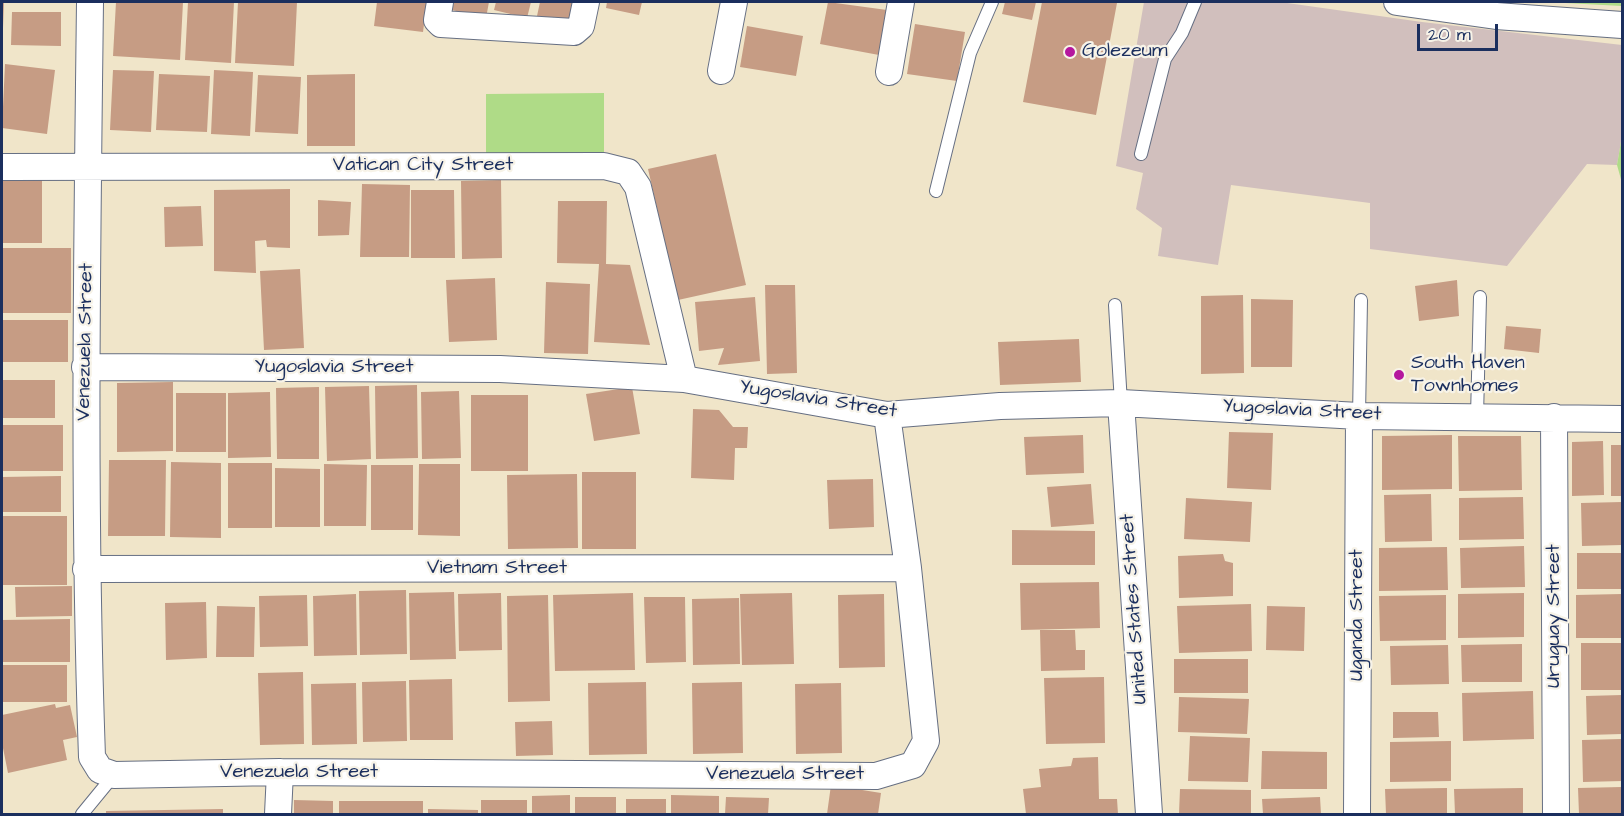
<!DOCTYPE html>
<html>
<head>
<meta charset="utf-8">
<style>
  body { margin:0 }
  #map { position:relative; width:1624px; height:816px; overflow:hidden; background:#f0e5c9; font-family:"Architects Daughter",sans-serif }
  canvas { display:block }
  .frame { position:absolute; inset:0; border:3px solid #1b2f5e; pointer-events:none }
  .scale { position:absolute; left:1417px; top:24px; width:81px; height:27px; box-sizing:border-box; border:3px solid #1b2f5e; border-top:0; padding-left:8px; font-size:18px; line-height:21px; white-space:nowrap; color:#1b2f5e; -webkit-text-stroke:4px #f7f3e8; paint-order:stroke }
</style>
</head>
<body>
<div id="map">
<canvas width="1624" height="816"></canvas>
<div class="frame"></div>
<div class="scale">20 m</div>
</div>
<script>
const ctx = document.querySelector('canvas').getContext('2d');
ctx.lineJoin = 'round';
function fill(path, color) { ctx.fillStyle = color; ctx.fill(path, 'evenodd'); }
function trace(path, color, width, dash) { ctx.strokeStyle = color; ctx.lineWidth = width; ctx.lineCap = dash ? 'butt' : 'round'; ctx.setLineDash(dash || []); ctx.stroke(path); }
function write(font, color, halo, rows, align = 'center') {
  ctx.font = font + ' "Architects Daughter",sans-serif'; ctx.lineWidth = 4.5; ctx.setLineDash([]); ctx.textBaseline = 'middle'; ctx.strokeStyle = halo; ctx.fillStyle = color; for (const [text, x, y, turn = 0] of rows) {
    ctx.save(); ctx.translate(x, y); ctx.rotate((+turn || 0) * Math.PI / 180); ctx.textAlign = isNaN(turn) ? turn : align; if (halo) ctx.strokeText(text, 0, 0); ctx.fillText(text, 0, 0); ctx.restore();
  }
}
const industrial = new Path2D(`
  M1144,2H1280L1422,22L1622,45V136L1617,165L1587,164L1507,266L1370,249V203L1231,185L1218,265L1158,256L1162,228L1136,209L1143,173L1116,166Z`);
const green = new Path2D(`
  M1546,2H1622V6Z
  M604,93V153L486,154V94Z
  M1622,136V183L1617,165Z`);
const building = new Path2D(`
  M116,2H183L180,60L113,56Z
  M188,2H234L231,63L185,60Z
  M238,2H297L294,66L235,63Z
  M377,2H427L423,32L374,26Z
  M454,2H489L486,18L452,10Z
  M496,2H531L527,18L494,10Z
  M540,2H575L570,23L537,16Z
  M607,2H642L639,15L606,8Z
  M828,2L887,10L879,55L820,44Z
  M1005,2H1036L1032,20L1002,14Z
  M1042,2L1117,3L1096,115L1023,102Z
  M2,3H4L3,28H2Z
  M12,12H61V46L11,45Z
  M915,24L965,32L957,81L907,74Z
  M747,26L803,36L796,76L740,67Z
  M5,64L55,70L47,134L2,128Z
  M113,70L154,71L151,132L110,130Z
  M214,70L253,72L250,136L211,134Z
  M159,74L210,76L207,132L156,130Z
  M355,74V146H307V75Z
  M258,75L301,77L298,134L255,132Z
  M716,154L746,285L678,300L648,169Z
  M2,171H42V243H2Z
  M501,180L502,258L462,259L461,181Z
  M362,184L410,185L409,257H360Z
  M290,189V248L267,247L266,240L255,241L256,273L214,271V190Z
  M411,190H454L455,258H411Z
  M318,200L351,202L349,235L318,236Z
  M558,201H607L606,264L630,265L650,345L594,342L599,264L557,263Z
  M201,206L203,246L165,247L164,207Z
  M2,248H71V313H2Z
  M300,269L304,348L264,350L260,271Z
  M495,278L497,340L449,342L446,280Z
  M1457,280L1459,316L1419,321L1415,286Z
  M546,282L590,284L588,354L544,353Z
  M765,285H795L797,373L767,374Z
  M1243,295L1244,373L1201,374V296Z
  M755,297L760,361L718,365L724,348L699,351L695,302Z
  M1251,299L1293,300L1292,367H1251Z
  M2,320H68V362H2Z
  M1506,326L1541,329L1539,353L1504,349Z
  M1079,339L1081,382L1000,385L998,342Z
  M2,380H55V418H2Z
  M173,382V451L117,452V383Z
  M417,385L418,458L376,459L375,386Z
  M369,386L371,459L327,461L325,387Z
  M319,387V459H277L276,388Z
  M632,387L640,434L594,441L586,394Z
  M459,391L461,458L422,459L421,392Z
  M270,392L271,457L228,458V393Z
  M176,393H226V452H176Z
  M471,395H528V471H471Z
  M693,409L719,410L733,427H748L747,448H735L734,480L691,478Z
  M2,425H63V471H2Z
  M1229,432L1273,433L1271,490L1227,488Z
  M1083,435L1084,473L1026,475L1024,437Z
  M1452,435V489L1382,490V436Z
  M1458,436H1521L1522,490L1459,491Z
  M1603,441L1604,495L1572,496V442Z
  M1611,445H1622V496H1611Z
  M109,460H166L165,536H108Z
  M171,462L221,463V538L170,537Z
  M228,463H272V528H228Z
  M324,464L367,465L366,526H324Z
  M419,464H460V536L418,535Z
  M371,465H413V530H371Z
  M275,468L320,469V527H275Z
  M582,472H636V549H582Z
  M577,474L578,548L508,549L507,475Z
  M61,476V512H2V477Z
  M873,479L874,527L829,529L827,480Z
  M1091,484L1094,524L1051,527L1047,487Z
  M1431,494L1432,541L1385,542L1384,495Z
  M1523,497L1524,539L1459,540V498Z
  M1186,498L1252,502L1250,542L1184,539Z
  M1622,502V545L1582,546L1581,503Z
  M2,516H67V585H2Z
  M1012,530L1095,531V565H1012Z
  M1524,546L1525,587L1461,588L1460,548Z
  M1447,547L1448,590L1379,591V548Z
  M1577,553H1622V589H1577Z
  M1223,554L1225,561L1233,563V596L1179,598L1178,556Z
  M1099,582L1100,628L1021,630L1020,583Z
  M72,586V616L16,617L15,587Z
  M406,590L407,654L360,655L359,591Z
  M454,592L456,659L410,660L409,593Z
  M501,593L502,650L459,651L458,594Z
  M633,593L635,670L555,671L553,595Z
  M792,593L794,664L742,665L740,594Z
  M1524,593V637L1458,638V594Z
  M356,594L357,655L314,656L313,596Z
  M884,594L885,667L839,668L838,595Z
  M1622,594V638H1576V595Z
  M307,595L308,646L260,647L259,596Z
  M548,595L550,701L508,702L507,596Z
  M1446,595V640L1380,641L1379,596Z
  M644,597H685L686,662L646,663Z
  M739,598L740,664L693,665L692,599Z
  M206,602L207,658L166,660L165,603Z
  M1251,604L1252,651L1179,653L1177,606Z
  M217,606L255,607L254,657H216Z
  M1267,606L1305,607L1304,651L1266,650Z
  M70,619V662H2V620Z
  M1040,630H1075L1076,650H1085V670L1041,671Z
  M1581,643H1622V690H1581Z
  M1522,644V682H1462L1461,645Z
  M1448,645L1449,684L1391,685L1390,646Z
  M1174,659H1248V693H1174Z
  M2,665H67V702H2Z
  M303,672L304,744L260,745L258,673Z
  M1104,677L1105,743L1046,744L1044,678Z
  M452,679L453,740H410L409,680Z
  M406,681L407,741L363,742L362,682Z
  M646,682L647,754L589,755L588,683Z
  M742,682L743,753L693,754L692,683Z
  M356,683L357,744L312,745L311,684Z
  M841,683L842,753L796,754L795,684Z
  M1533,691L1534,739L1463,741L1462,693Z
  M1622,695V734L1587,735L1586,696Z
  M1179,697L1249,699L1247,734L1178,732Z
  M55,704L56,708L70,705L77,737L63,740L67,760L8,773L2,743V715Z
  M1393,712H1438L1439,737L1393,738Z
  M552,721L553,755L516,756L515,722Z
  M1190,736L1250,738L1248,782L1188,781Z
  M1622,739V781L1583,782L1582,740Z
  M1451,741V781L1390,782V742Z
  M1262,751L1327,752V789H1261Z
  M1098,757L1099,799H1117L1118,814H1026L1023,789L1041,787L1039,769L1071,766L1073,758Z
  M831,785L881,793L878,814H827Z
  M1622,787V814H1579L1578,788Z
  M1447,788V814H1386L1385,789Z
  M1523,788V814H1455L1454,789Z
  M1180,789L1251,790V814H1179Z
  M570,795V814H532V796Z
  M671,795L719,796V814H671Z
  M575,797H616V814H575Z
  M726,797L769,798L768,814H725Z
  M1320,797L1321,814H1263L1262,799Z
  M626,799H666V814H626Z
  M294,800L333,801V814H294Z
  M481,800H527V814H481Z
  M339,801H423V814H339Z
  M223,809V814H106V811Z
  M428,809L478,810V814H428Z`);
const service = new Path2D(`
  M1141,154L1165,59L1182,33L1195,2
  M936,191L970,53L992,2
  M1115,305L1121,403
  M1359,416L1361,300
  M1477,416L1480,297
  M82,814L114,775`);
const minor = new Path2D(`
  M90,2C87,254 83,505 92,757L100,770L114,775L280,772L876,776L913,765L926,741L908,568L887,415
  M440,2L437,20L441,24L574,32L581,26L586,2
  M1397,2L1496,16L1622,25
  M721,71L734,2
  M889,72L901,2
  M2,167L604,166L628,172L638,187L684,379
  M85,367L500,369L684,379L887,415L1000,406L1121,403L1359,416L1622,419
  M1121,403L1149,814
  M1554,417L1556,814
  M86,569L908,568
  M278,814L280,772
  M1357,814L1359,416`);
const markers = [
  [1070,52,6,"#b5179e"],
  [1399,375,6,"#b5179e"]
];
const poiNames = [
  ["Golezeum",1082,52],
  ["South Haven",1411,364],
  ["Townhomes",1411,387]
];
const streetNames = [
  ["Vatican City Street",423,166],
  ["Venezuela Street",86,342,-89],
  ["Yugoslavia Street",334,368],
  ["Yugoslavia Street",818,400,9],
  ["Yugoslavia Street",1302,411,3],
  ["Vietnam Street",497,569],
  ["United States Street",1135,609,-94],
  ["Uganda Street",1358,615,-90],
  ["Uruguay Street",1555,616,-90],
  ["Venezuela Street",299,773],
  ["Venezuela Street",785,775]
];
fill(industrial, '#d1bfbd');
fill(green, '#afdb87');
fill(building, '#c69c84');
trace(service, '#666f83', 14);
trace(minor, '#666f83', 28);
trace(service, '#fff', 12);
trace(minor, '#fff', 26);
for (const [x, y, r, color] of markers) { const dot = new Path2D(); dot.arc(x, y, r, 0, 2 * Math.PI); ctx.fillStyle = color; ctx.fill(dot); trace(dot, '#f7f3e8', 2); }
write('20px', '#1b2f5e', '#f7f3e8', poiNames, 'left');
write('20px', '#1b2f5e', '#f7f3e8', streetNames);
</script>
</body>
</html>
